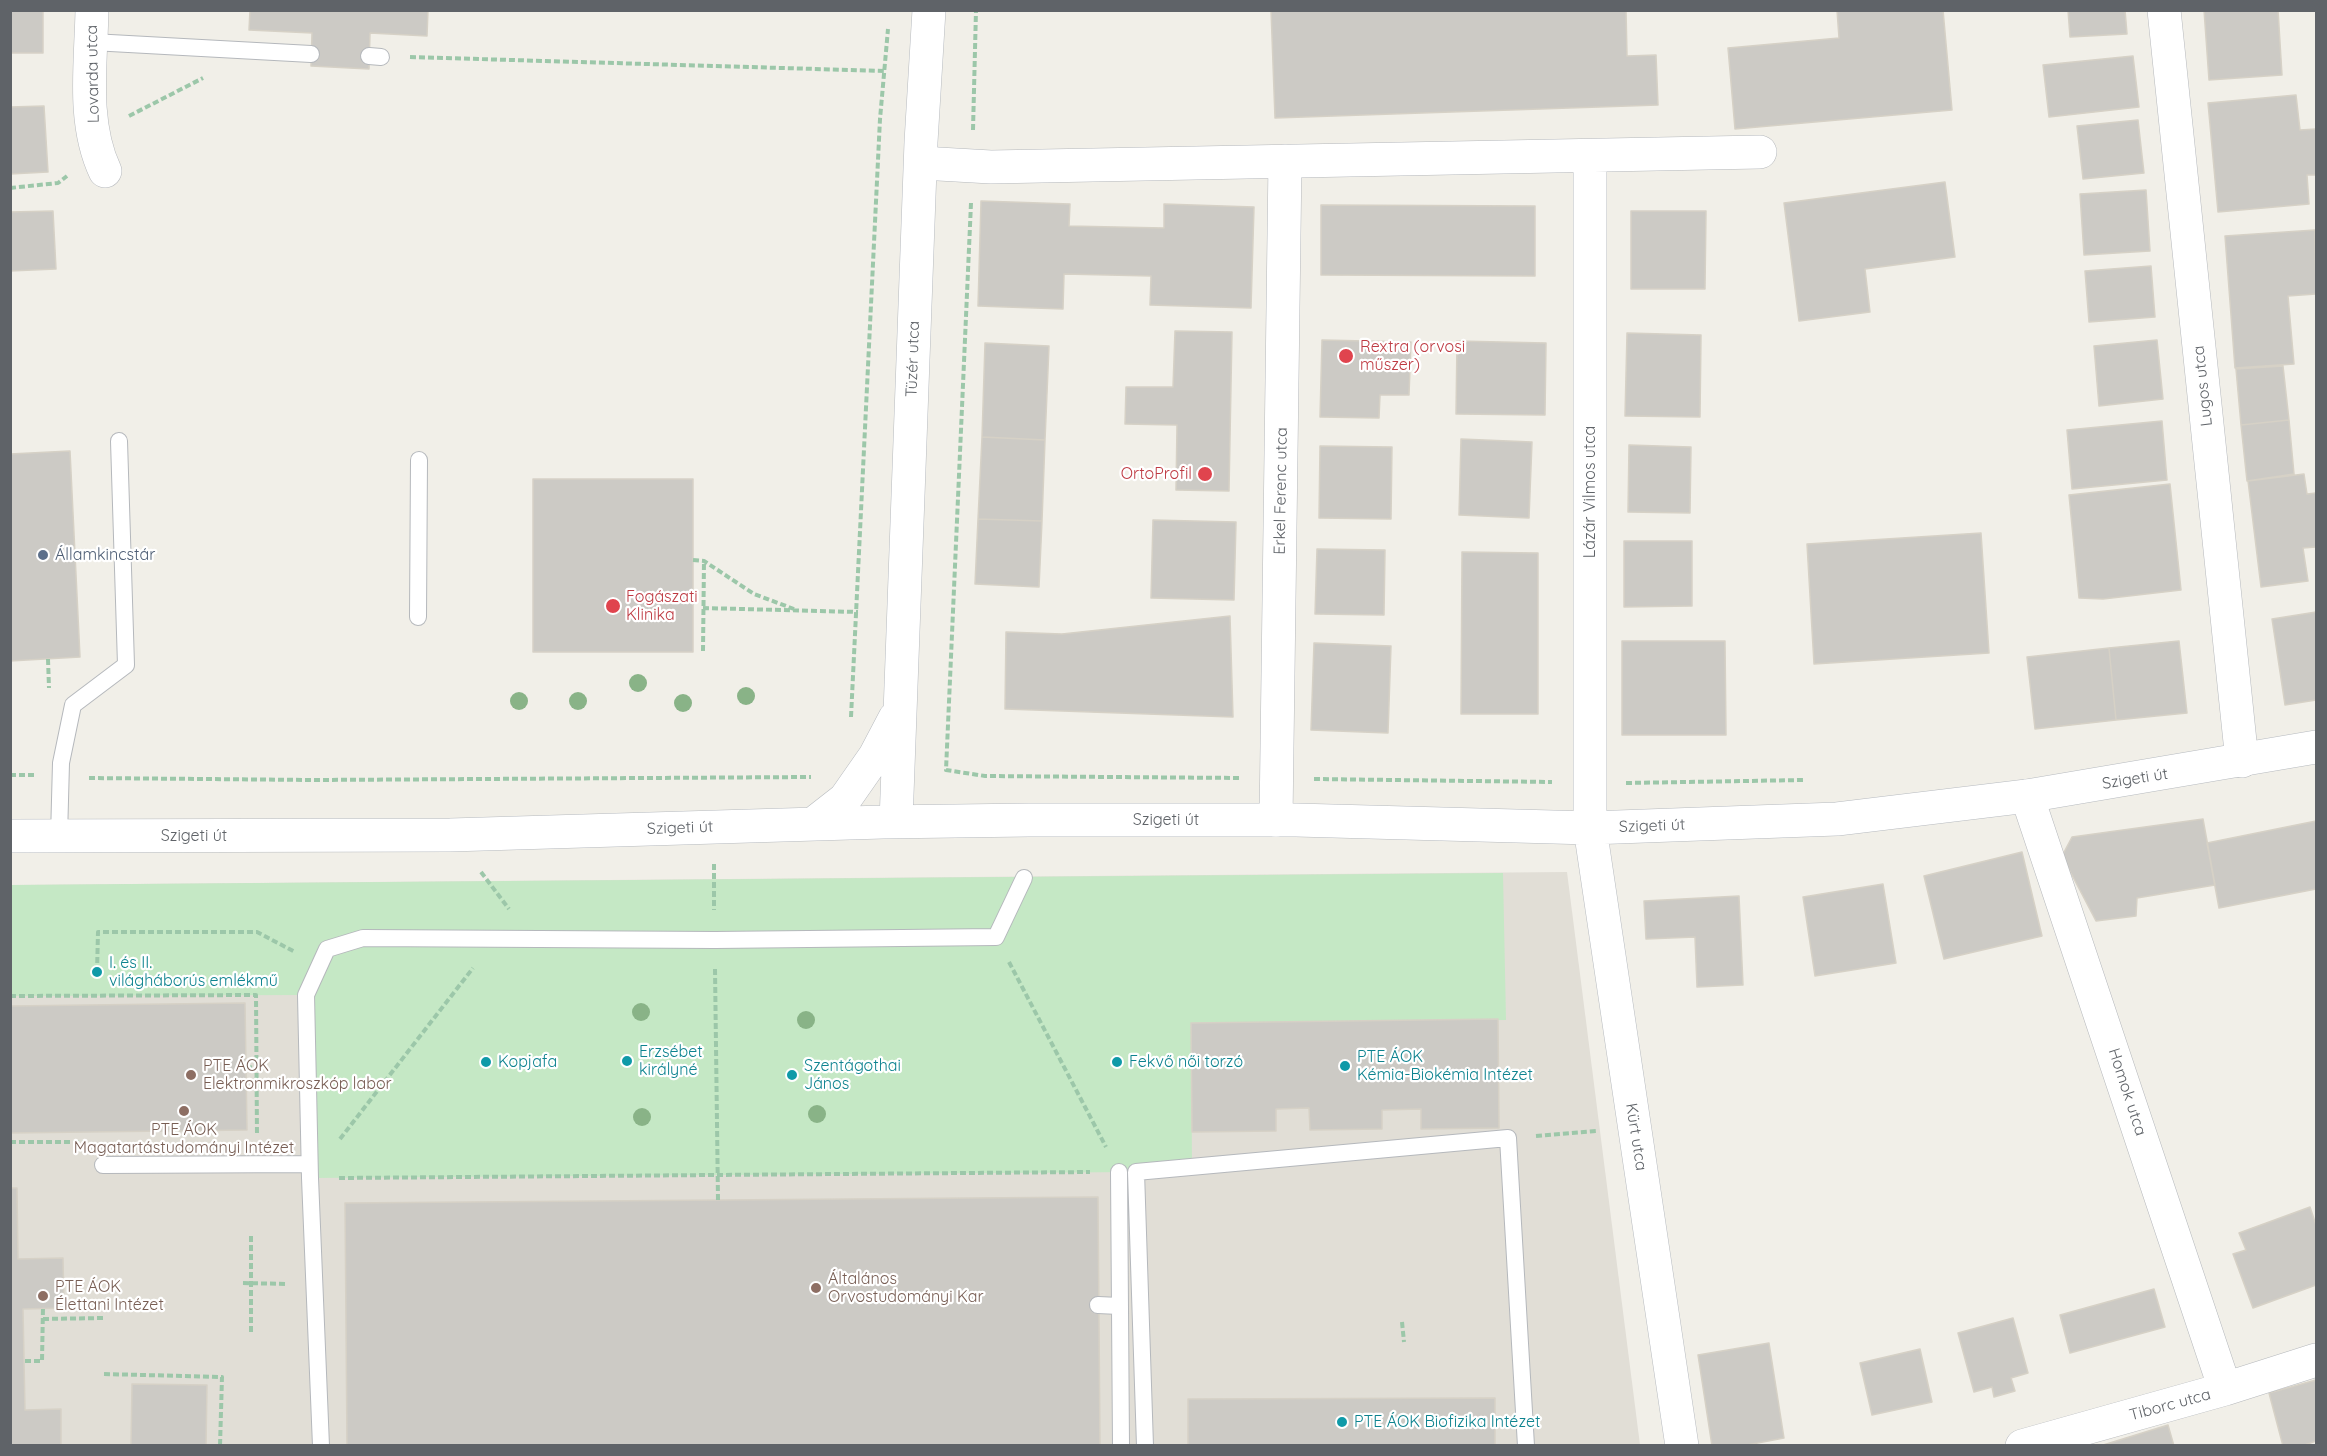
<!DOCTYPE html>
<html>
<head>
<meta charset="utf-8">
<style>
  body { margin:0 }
  #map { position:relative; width:2327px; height:1456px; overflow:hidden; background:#f1efe8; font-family:Quicksand,sans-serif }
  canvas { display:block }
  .frame { position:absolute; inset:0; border:12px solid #5f6368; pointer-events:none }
</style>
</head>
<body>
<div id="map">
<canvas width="2327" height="1456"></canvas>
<div class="frame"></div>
</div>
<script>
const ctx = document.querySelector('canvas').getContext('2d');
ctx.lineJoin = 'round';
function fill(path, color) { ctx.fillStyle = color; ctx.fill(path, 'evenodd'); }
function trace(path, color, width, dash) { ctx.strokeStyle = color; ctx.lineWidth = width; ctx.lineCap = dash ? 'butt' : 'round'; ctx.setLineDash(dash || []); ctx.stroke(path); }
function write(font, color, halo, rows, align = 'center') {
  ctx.font = font + ' Quicksand,sans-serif'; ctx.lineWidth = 4.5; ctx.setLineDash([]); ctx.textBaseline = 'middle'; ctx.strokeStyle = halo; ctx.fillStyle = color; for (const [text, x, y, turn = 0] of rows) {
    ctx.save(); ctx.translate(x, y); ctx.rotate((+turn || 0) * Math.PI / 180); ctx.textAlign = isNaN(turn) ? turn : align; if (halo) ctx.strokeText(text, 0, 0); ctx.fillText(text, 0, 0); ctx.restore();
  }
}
const education = new Path2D(`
  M1567,872L1640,1445H11L10,885Z`);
const green = new Path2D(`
  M1503,873L1506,1020L1191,1023L1192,1166L1136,1172L310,1178L306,995L11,996L10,885Z`);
const building = new Path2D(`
  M10,10H43V53H10Z
  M250,10H428L427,36L370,33L369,69L311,66L312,33L249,30Z
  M1271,10H1626L1627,56L1656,55L1658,105L1275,118Z
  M1837,10H1943L1952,110L1735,129L1728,48L1839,38Z
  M2068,10H2125L2127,34L2070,37Z
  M2204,10H2278L2282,75L2209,80Z
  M2133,56L2139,107L2049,117L2043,65Z
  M2296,95L2300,130L2316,129V175H2307L2309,204L2218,212L2208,103Z
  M44,106L48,172L10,174V107Z
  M2138,120L2144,173L2083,179L2077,126Z
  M1945,182L1955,257L1865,269L1870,312L1799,321L1784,203Z
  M2146,190L2150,251L2084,255L2080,194Z
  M981,201L1070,204L1069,226L1164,228V204L1254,207L1251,308L1150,305L1151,276L1064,274L1063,309L978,306Z
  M1321,205L1535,206V276L1321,275Z
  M53,211L56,269L10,271V212Z
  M1631,211H1706L1705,289H1631Z
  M2315,230L2316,294L2288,296L2294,364L2235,368L2225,236Z
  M2151,266L2155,317L2089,322L2085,271Z
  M1175,331L1232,332L1229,491L1176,490L1177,425L1125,424L1126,387H1173Z
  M1627,333L1701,335L1700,417L1625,416Z
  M1322,340L1411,342L1409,395H1380L1379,418L1320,417Z
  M2157,340L2163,399L2099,406L2094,346Z
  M1457,341L1546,343L1545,415L1456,414Z
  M985,343L1049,346L1045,440L982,437Z
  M2283,366L2289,420L2241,425L2236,369Z
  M2289,420L2294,474L2247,481L2241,425Z
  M2162,421L2167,480L2072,489L2067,430Z
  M982,437L1045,440L1042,521L978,519Z
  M1461,439L1532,442L1529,518L1459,515Z
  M1629,445L1691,447L1690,513L1628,512Z
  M1320,446L1392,447L1391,519L1319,518Z
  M70,451L80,657L10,661V454Z
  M2304,474L2307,494L2316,493V547L2303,548L2308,581L2261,587L2248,481Z
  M533,479H693V652H533Z
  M2170,484L2181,590L2103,599L2079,598L2069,495Z
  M978,519L1042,521L1039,587L975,584Z
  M1153,520L1236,522L1234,600L1151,598Z
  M1981,533L1989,653L1814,664L1807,544Z
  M1624,541H1692V606L1624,607Z
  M1317,549L1385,550L1384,615L1315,614Z
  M1462,552L1538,553V714H1461Z
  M2316,612V700L2285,705L2272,619Z
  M1230,616L1233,717L1005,709L1006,632L1062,634Z
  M1622,641H1725L1726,735H1622Z
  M2179,641L2187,713L2116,720L2109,648Z
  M1314,643L1391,646L1388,733L1311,730Z
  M2109,648L2116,720L2035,729L2027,657Z
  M2203,819L2215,885L2137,898L2136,916L2096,921L2062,856L2072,837Z
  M2316,821V889L2219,908L2207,843Z
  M2022,852L2042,936L1944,959L1924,876Z
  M1883,884L1896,963L1815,976L1803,897Z
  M1739,896L1743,985L1697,987L1695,937L1646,939L1644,901Z
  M245,1003L247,1130L10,1133V1006Z
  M1498,1019L1499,1128L1421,1129V1109L1382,1110V1129L1310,1130L1309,1108L1276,1109V1131L1192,1132L1191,1023Z
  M10,1188H17L18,1259L63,1258L64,1308L23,1309L25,1410L61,1409V1445L10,1446Z
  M1098,1197L1100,1446H347L345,1203Z
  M2310,1207L2316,1225V1285L2253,1308L2233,1254L2246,1250L2239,1233Z
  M2154,1289L2165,1327L2070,1353L2060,1315Z
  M2013,1318L2028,1373L2011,1378L2015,1391L1994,1397L1992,1387L1974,1392L1958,1333Z
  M1769,1343L1784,1438L1742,1446H1712L1698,1355Z
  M1920,1349L1932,1402L1872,1415L1860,1363Z
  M2316,1380V1441L2302,1446H2283L2269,1393Z
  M132,1384L207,1385L206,1446H131Z
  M1495,1398V1446H1188V1399Z
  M2168,1425L2174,1446H2100Z`);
const path = new Path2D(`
  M410,57L884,71
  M129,116L203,78
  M973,130L976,10
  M10,188L58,183L67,176
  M971,203L946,770L985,776L1240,778
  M693,560L704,561L754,594L794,609
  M703,608L858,612
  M703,651L704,561
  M48,659L49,688
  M851,717L880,119L888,29
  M10,775H34
  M89,778L316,780L811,777
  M1314,779L1552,782
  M1626,783L1804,780
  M714,864V910
  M481,872L509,909
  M1009,962L1106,1147
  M715,969L718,1200
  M97,972L98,932H257L295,952
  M10,996L256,995L257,1135
  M246,1067L257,1068
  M1536,1136L1597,1131
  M340,1139L473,968
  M10,1142H85
  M339,1178L1090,1172
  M243,1283L287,1284
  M43,1319L104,1318
  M1402,1322L1404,1342
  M251,1332V1233
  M25,1361H42L43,1308
  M104,1374L222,1377L220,1446`);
const lane = new Path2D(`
  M92,42L311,54
  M369,56L381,57
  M418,617L419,460
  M59,837L61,763L73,705L126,665L119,441
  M103,1165L309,1164
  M1119,1172L1121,1446
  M1098,1305L1119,1306
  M321,1446L310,1178L306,995L327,949L363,938L715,940L996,937L1024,878
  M1145,1446L1136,1172L1508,1138L1526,1446`);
const street = new Path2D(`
  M92,10C91,64 82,122 105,171
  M2164,10L2242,761
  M921,163L991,167L1760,152
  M2027,796L2225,1389
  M1276,820L1285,161
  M1590,828V156
  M2022,1446L2225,1389L2316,1360`);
const secondary = new Path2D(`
  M896,822L921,142L929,10
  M813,824L845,799L875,756L895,718
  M1590,828L1682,1446
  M10,836L450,835L883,822L1029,820H1296L1590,828L1837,819L2027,796L2316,747`);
const trees = [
  [638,683],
  [746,696],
  [519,701],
  [578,701],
  [683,703],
  [641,1012],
  [806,1020],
  [817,1114],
  [642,1117]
];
const markers = [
  [1346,356,8,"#e0444e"],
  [1205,474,8,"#e0444e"],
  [43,555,6,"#5c6f8a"],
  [613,606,8,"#e0444e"],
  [97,972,6,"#0f9aa8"],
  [627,1061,6,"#0f9aa8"],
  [486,1062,6,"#0f9aa8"],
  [1117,1062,6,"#0f9aa8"],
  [1345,1066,6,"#0f9aa8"],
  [191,1075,6,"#8d6e63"],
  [792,1075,6,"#0f9aa8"],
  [184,1111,6,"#8d6e63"],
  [816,1288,6,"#8d6e63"],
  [43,1296,6,"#8d6e63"],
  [1342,1422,6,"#0f9aa8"]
];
const streetNames = [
  ["Lovarda utca",93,74,-91],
  ["Tüzér utca",913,359,-88],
  ["Lugos utca",2203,386,-96],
  ["Erkel Ferenc utca",1281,491,-89],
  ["Lázár Vilmos utca",1590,492,-90],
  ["Szigeti út",2135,779,-9],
  ["Szigeti út",1166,820],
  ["Szigeti út",1652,826,-2],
  ["Szigeti út",680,828,-2],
  ["Szigeti út",194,836],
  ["Homok utca",2127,1092,72],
  ["Kürt utca",1636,1137,81],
  ["Tiborc utca",2170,1405,-15]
];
const healthNames = [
  ["Rextra (orvosi",1360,347],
  ["műszer)",1360,365],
  ["OrtoProfil",1192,474,"right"],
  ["Fogászati",626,597],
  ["Klinika",626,615]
];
const serviceNames = [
  ["Államkincstár",55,555]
];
const cultureNames = [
  ["I. és II.",109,963],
  ["világháborús emlékmű",109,981],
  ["Erzsébet",639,1052],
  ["királyné",639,1070],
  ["PTE ÁOK",1357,1057],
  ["Kémia-Biokémia Intézet",1357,1075],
  ["Kopjafa",498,1062],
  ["Fekvő női torzó",1129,1062],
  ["Szentágothai",804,1066],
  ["János",804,1084],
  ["PTE ÁOK Biofizika Intézet",1354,1422]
];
const educationNames = [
  ["PTE ÁOK",203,1066],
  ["Elektronmikroszkóp labor",203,1084],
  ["PTE ÁOK",184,1130,"center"],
  ["Magatartástudományi Intézet",184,1148,"center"],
  ["Általános",828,1279],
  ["Orvostudományi Kar",828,1297],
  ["PTE ÁOK",55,1287],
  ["Élettani Intézet",55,1305]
];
fill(education, '#e1ded6');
fill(green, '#c5e8c5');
fill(building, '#cccac5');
trace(building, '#d6d1c6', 1.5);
trace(lane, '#b5b8bc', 18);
trace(street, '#b5b8bc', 34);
trace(secondary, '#b6babf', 34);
trace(path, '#9cc7a9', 4, [6, 3]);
trace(lane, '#fff', 16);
trace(street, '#fff', 33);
trace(secondary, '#fff', 33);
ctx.fillStyle = '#89b387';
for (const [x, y] of trees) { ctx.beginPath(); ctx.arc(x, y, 9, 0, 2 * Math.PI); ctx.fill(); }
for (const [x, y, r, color] of markers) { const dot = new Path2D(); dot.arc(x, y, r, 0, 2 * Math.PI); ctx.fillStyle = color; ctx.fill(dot); trace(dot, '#fff', 2); }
write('16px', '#5f6368', '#fff', streetNames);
write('16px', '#be3a42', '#fff', healthNames, 'left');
write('16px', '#4e5e75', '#fff', serviceNames, 'left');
write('16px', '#0d838f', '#fff', cultureNames, 'left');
write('16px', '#785e54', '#fff', educationNames, 'left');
</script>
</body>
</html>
